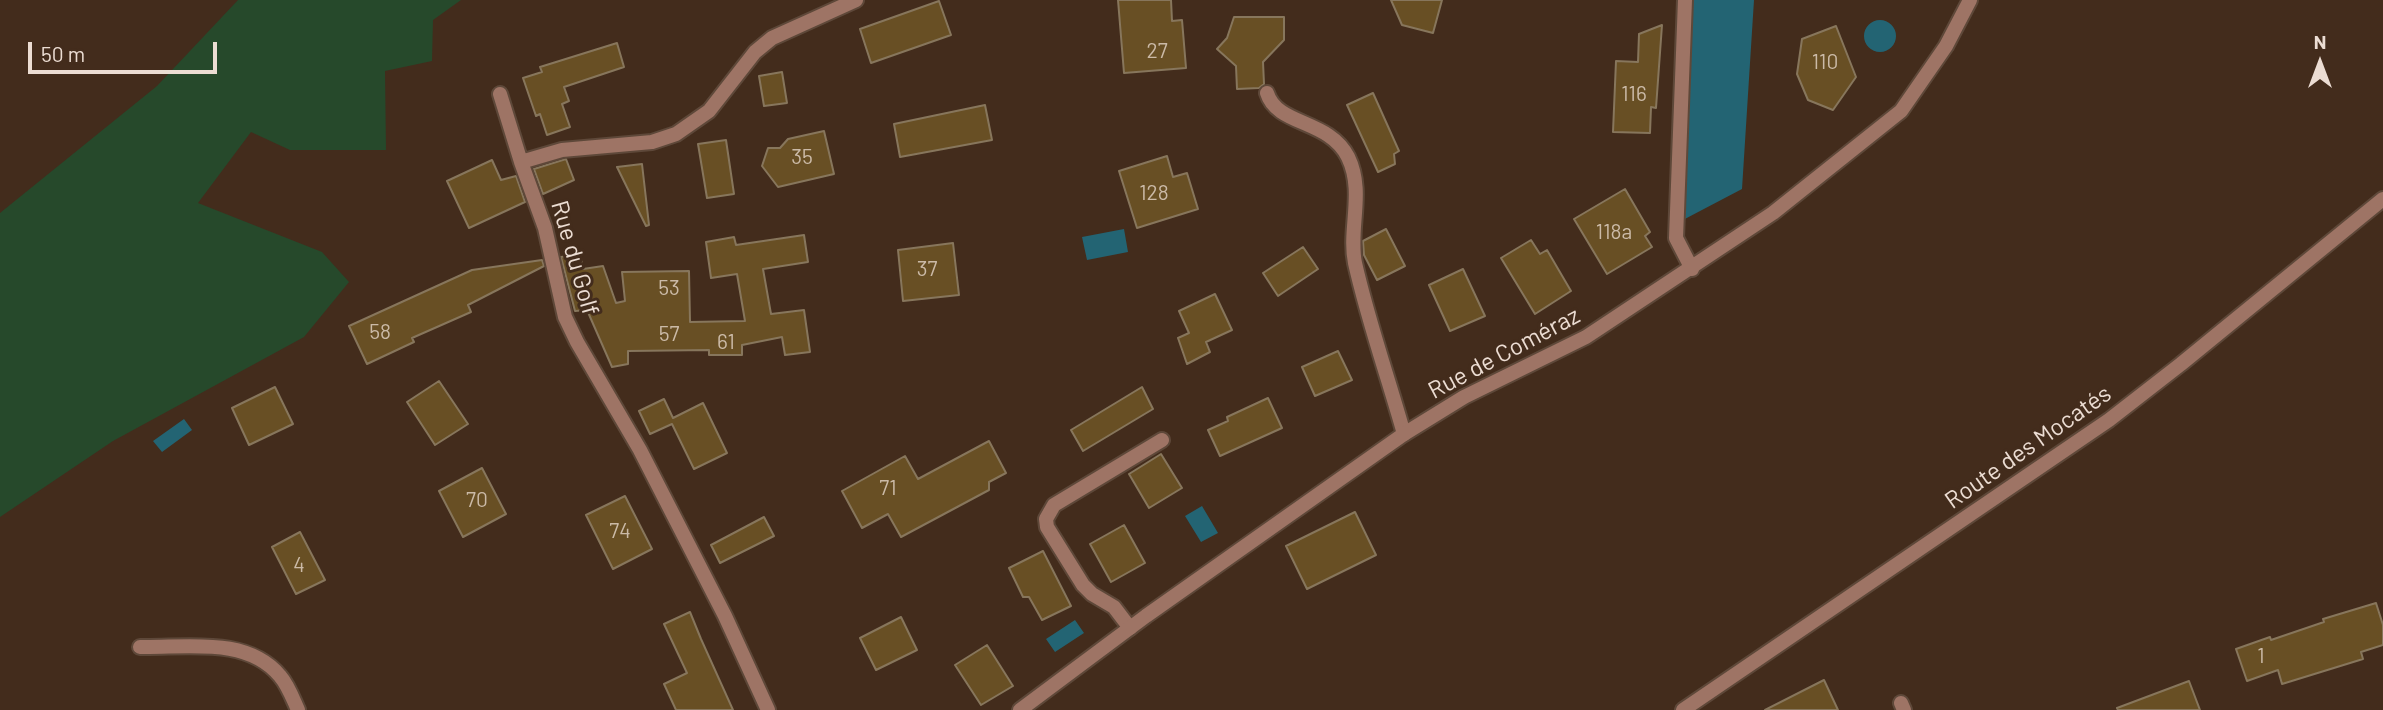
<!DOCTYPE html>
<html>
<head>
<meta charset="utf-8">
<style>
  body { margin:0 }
  #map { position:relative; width:2383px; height:710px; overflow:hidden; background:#432c1c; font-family:Barlow,sans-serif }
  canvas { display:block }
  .north { position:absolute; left:2285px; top:28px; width:70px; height:70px; -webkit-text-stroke:5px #432c1c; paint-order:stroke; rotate:0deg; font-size:19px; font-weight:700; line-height:28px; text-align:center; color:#ecddd3 }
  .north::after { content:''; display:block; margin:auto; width:24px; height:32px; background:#ecddd3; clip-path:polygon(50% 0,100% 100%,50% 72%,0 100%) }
  .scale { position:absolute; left:28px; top:42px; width:189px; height:32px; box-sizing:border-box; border:4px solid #ecddd3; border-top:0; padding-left:9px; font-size:21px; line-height:24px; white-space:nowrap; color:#ecddd3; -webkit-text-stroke:5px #432c1c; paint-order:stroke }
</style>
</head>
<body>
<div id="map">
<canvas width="2383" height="710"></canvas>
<div class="north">N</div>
<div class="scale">50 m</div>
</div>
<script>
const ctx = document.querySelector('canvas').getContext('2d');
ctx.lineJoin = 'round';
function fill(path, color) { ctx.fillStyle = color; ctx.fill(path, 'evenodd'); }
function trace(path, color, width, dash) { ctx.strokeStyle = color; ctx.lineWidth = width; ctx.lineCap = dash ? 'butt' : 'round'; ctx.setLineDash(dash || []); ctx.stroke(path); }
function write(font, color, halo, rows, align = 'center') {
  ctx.font = font + ' Barlow,sans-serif'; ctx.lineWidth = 6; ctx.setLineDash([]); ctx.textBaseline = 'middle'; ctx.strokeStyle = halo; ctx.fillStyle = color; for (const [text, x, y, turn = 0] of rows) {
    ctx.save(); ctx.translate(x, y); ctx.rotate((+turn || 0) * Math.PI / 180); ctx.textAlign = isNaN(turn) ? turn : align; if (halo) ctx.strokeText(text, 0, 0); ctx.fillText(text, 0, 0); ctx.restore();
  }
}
const green = new Path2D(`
  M238,0H461L433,20L432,61L385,71L386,150H290L251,132L198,203L322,252L349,282L304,337L113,441L0,517V213L157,86Z`);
const water = new Path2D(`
  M1693,0H1754L1742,189L1681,221Z
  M1864 36a16 16 0 1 1 32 0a16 16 0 1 1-32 0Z
  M1124,229L1128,252L1087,260L1082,237Z
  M184,419L192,430L162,452L153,441Z
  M1202,506L1218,533L1201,542L1185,516Z
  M1075,620L1084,633L1055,652L1046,639Z`);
const building = new Path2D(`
  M1118,0H1171L1172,21L1182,20L1186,68L1124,73Z
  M1391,0H1442L1433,33L1402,25Z
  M939,1L951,35L871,63L860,29Z
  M1234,17H1284V40L1263,62L1264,84L1259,88L1237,89L1236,66L1217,49L1227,38Z
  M1662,25L1656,108L1651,107L1650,133L1613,132L1616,61L1638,62L1639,34Z
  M1836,26L1856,77L1833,110L1808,100L1797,74L1802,39Z
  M617,43L624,67L564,87L569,101L562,104L570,127L547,135L540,114L536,116L523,78L542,72L540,67Z
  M782,72L787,103L764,106L759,76Z
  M1373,93L1399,151L1394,154L1395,164L1378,172L1347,105Z
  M985,105L992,140L900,157L894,124Z
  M824,131L834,174L778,187L762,166L768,148H780L788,139Z
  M726,140L734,194L707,198L698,144Z
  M1167,156L1173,177L1187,173L1198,209L1137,228L1119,171Z
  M566,159L574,180L543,194L534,169Z
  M492,160L501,180L516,176L525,202L469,228L447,181Z
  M642,164L649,225L646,226L617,167Z
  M1625,189L1650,232L1645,236L1652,247L1607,274L1574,219Z
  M1386,229L1405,266L1377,280L1364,255L1363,241Z
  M804,235L808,262L763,269L771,314L804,310L810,352L785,355L782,337L742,345V355H709V350L628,351V364L612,367L587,310L575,311L561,257L580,254L583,269L603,266L616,303L625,301L622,272L689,271L690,322L745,321L737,274L711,278L706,242L734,237L736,245Z
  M1531,240L1540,254L1547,250L1571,291L1535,314L1501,258Z
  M953,243L959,295L903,301L898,250Z
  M1303,247L1318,269L1278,296L1263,273Z
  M542,260L544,266L468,305L471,312L412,338L414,342L367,364L349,326L472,270Z
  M1463,269L1485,316L1450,331L1429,285Z
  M1215,294L1232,330L1206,342L1210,352L1187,364L1178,338L1189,333L1179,311Z
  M1338,351L1352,380L1315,396L1302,367Z
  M439,381L468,424L435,445L407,402Z
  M275,387L293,424L249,445L232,408Z
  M1142,387L1153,409L1083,451L1071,430Z
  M1268,398L1282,428L1220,456L1208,430L1228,421L1227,417Z
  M664,399L673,418L703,403L727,453L694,469L672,424L650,434L639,411Z
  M989,441L1006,473L989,482V490L901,537L888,514L862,528L842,491L905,456L918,479Z
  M1161,454L1182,488L1149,508L1129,474Z
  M482,468L506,514L463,537L439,491Z
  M625,496L652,549L613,569L586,515Z
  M1355,512L1376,555L1307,589L1286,546Z
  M764,517L774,536L720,563L711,545Z
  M1124,525L1145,563L1111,582L1090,544Z
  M300,532L325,580L296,594L272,547Z
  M1043,551L1071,606L1042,620L1029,597H1023L1009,568Z
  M2376,603L2383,625V645L2361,652L2363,659L2282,684L2278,670L2247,681L2236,649L2270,637L2271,640L2324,622L2323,619Z
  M690,612L701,639L733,710H676L664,684L687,673L664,624Z
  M901,617L917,650L876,670L860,638Z
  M987,645L1013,686L981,705L955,665Z
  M1824,680L1838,710H1765Z
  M2189,681L2200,710H2118L2117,708Z`);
const service = new Path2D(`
  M1685,0L1676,238L1692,269
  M1267,93C1277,126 1329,119 1348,157C1365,192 1348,229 1355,263C1368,321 1388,377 1404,434
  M1130,628L1114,607L1092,594L1083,585L1047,527L1046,519L1054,505L1162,440`);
const minor = new Path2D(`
  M500,94L521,162
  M140,647C186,648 247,636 280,676C288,685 293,699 298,710
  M1901,703L1904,710
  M768,710L725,616L640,450L577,342L565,317L545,228L521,162L562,150L652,142L676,134L709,111L755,52L772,38L856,0
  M1020,710L1146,616L1404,434L1464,397L1586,337L1773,213L1901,111L1946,46L1970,0`);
const tertiary = new Path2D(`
  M1683,710L2109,420L2181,364L2383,199`);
const numberNames = [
  ["27",1157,51],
  ["110",1825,62],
  ["116",1634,94],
  ["35",802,157],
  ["128",1154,193],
  ["118a",1614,232],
  ["37",927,269],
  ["53",669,288],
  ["58",380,332],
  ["57",669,334],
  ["61",726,342],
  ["71",888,488],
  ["70",477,500],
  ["74",620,531],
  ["4",299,565],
  ["1",2261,656]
];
const streetNames = [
  ["Rue du Golf",575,258,74],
  ["Rue de Coméraz",1504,353,-28],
  ["Route des Mocatés",2028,447,-35]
];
fill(green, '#26492b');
fill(water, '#236473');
fill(building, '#684f24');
trace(building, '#87765c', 2);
trace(service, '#5e4839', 18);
trace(minor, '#5e4839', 18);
trace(tertiary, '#5e4839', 18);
trace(service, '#9e7465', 14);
trace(minor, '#9e7465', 14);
trace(tertiary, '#9e7465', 14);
write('21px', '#cbbaa7', null, numberNames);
write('24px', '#ecddd3', '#432c1c', streetNames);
</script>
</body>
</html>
